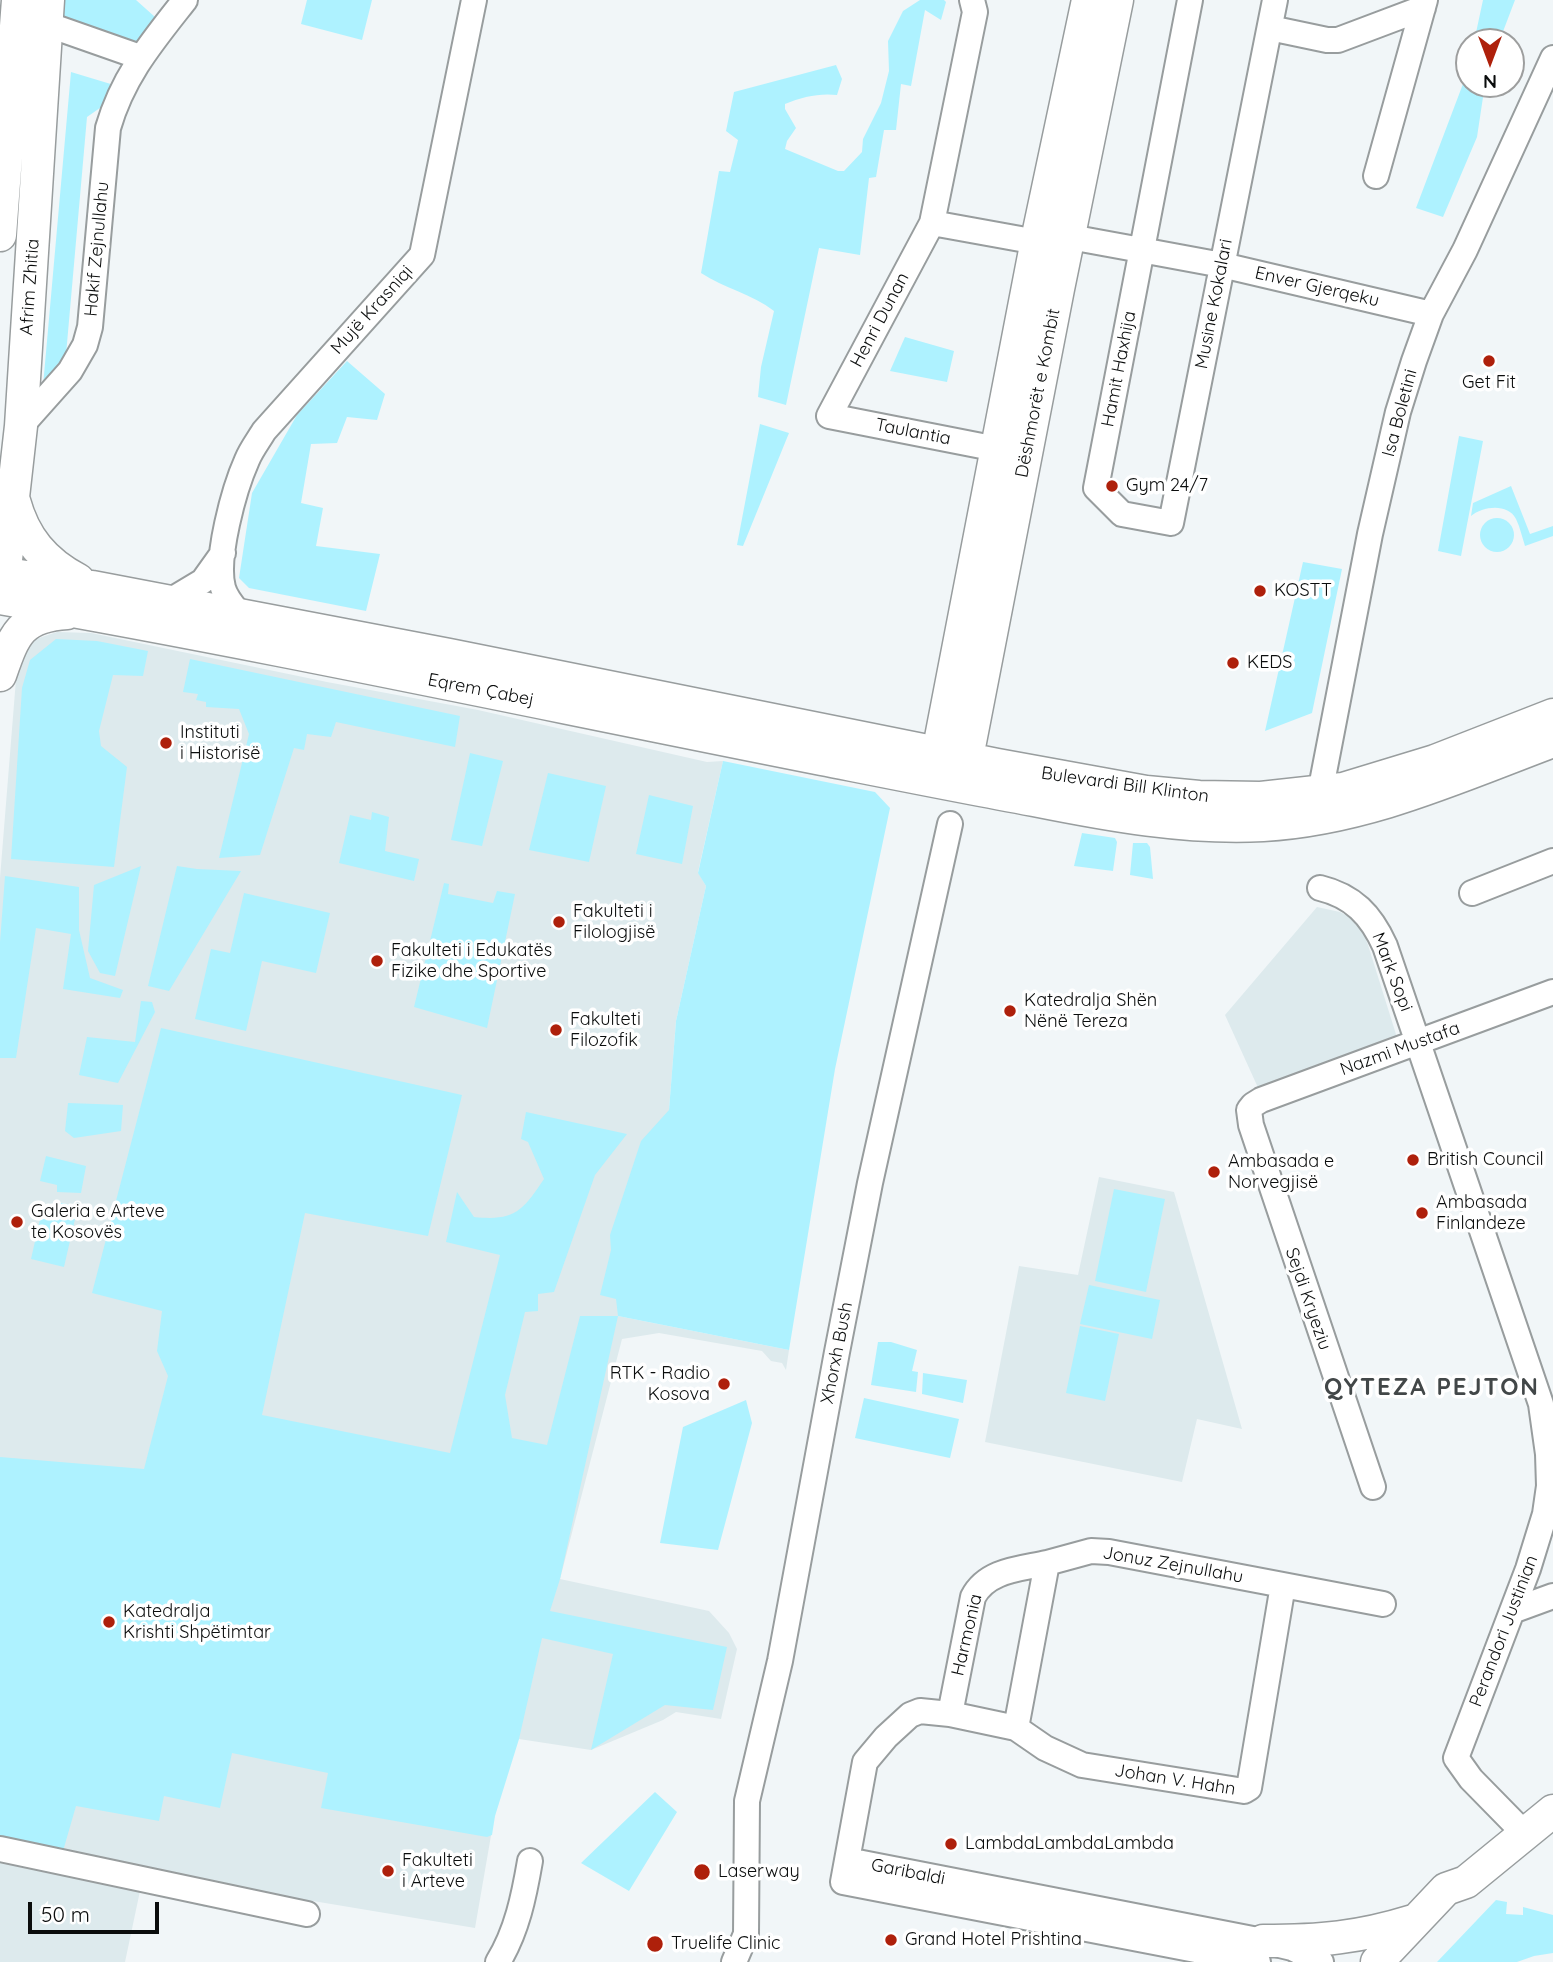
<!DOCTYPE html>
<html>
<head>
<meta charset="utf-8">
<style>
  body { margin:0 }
  #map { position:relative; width:1553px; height:1962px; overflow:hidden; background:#f1f6f8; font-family:Quicksand,sans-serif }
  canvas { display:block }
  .north { position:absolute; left:1455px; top:28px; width:70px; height:70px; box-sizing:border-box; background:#fff; border:2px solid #9d9e9e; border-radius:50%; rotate:180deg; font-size:19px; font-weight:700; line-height:28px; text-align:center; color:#0b0d0d }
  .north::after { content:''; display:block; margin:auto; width:24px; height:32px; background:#ae200b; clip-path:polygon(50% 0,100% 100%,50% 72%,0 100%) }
  .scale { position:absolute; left:28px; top:1902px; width:131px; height:32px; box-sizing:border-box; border:4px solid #0b0d0d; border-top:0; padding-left:9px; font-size:21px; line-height:24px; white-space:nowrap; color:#0b0d0d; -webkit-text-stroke:5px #fff; paint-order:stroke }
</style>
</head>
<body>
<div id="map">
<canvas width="1553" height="1962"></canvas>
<div class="north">N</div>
<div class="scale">50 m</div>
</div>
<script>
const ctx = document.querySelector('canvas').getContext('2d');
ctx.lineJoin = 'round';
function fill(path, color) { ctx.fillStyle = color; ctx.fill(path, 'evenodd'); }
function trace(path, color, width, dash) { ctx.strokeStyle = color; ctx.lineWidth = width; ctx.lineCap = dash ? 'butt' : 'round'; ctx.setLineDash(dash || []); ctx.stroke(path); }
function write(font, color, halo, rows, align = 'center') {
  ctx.font = font + ' Quicksand,sans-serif'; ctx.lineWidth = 7; ctx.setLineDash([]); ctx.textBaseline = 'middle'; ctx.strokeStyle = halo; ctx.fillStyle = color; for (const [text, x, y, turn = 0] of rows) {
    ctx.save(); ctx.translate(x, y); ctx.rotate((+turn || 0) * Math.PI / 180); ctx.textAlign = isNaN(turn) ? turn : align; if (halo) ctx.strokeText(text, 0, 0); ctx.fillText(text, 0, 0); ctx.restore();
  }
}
const built = new Path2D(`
  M57,632L91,633L327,682L478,710L707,762L723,761L698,872L706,886L676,1021L669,1110L618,1316L789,1350L786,1370L782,1363L771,1361L762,1351L659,1333L622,1339L560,1579L709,1611L729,1633L737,1649L721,1719L676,1712L663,1720L591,1750L519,1739L506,1749L475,1928L313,1901V1907L212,1885L205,1907L140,1891L125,1962H0V878L17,667L23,652L36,639Z
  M1317,907L1340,912L1352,918L1363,929L1400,1047L1260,1092L1225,1015Z
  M1099,1177L1174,1192L1242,1429L1197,1419L1182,1482L985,1442L1019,1266L1078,1275Z`);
const green = new Path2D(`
  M61,0H136L155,17L138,42L109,47L59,30Z
  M307,0H372L362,40L301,24Z
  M920,0H944L946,2L941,20L925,10L911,86L901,84L896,130H884L876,177L869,178L860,255L819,248L786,405L758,397L761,367L774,311C752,294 724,288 701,273L719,171L730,172L738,140L726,131L734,92L836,65L842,79L837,95C819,93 802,97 785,104V109L796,128L787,141L785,149L838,171H844L862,152L863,139L881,103L889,71L888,41L903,11Z
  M1483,0H1515L1499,42H1474Z
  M1469,68V84H1485L1477,137L1443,217L1416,208Z
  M71,72L114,85L107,103L87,117L65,366L42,397Z
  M905,337L954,351L947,382L890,371Z
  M347,361L385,394L377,420L347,417L337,443L311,444L301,503L323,508L316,546L380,554L366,611L249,588L239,578L252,493L297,415Z
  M760,424L789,433L743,546L737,545Z
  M1459,436L1483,441L1461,556L1438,551Z
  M1511,486L1530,534L1553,526V536L1525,546C1522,537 1520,527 1516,519C1508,503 1483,506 1471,516L1473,503Z
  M1480 535a17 17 0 1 1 34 0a17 17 0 1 1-34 0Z
  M1303,562L1342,569L1312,713L1265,731Z
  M56,639L97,641L148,651L143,676L113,675L99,731L101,746L127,767L114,867L11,859L22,688L30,660Z
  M190,659L460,716L455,747L336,722L331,737L307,734L304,750L294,748L260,855L219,858L249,734L239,709L206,707V702L196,700L198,694L183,692Z
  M470,753L503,761L482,846L451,840Z
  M723,761L875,792L890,808L835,1069L789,1350L618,1316L560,1579L550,1611L727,1647L713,1710L665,1705L591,1750L613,1654L542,1638L519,1739L495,1816L492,1835L487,1837L321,1808L328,1773L232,1753L220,1808L164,1796L159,1821L76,1806L63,1851L0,1839V1457L144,1469L168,1376L157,1351L162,1311L92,1293L161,1028L462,1095L428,1236L305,1213L262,1415L450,1453L500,1255L446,1242L457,1192L474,1217C514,1221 522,1212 544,1179L528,1142L521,1139L526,1112L627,1134L595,1175L554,1292L538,1294V1311L525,1312L505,1395L512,1438L547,1445L580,1316H618L616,1299L600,1295L611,1250L610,1235L641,1141L669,1110L676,1021L706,886L698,873Z
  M548,773L606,786L589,862L529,850Z
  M649,795L693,806L682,864L636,854Z
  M372,812L389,817L385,851L419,859L414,881L339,863L350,815L371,820Z
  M1082,833L1115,838L1117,842L1113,871L1074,866Z
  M1133,843H1147L1150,847L1153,879L1130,875Z
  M141,866L115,976L100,973L88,951L94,885Z
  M177,866L197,869L241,871L169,991L148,986Z
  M5,876L79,887V930L90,978L123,990L120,998L63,989L71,934L36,928L16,1058H0V942Z
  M444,883L449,884L448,894L493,903L497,891L515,894L487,1028L414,1007Z
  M244,893L330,913L316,973L262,961L246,1031L195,1019L211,949L230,953Z
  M141,1001L152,1002L155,1012L118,1083L79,1075L87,1037L135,1042Z
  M68,1103L123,1105L121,1131L74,1138L65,1131Z
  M46,1156L86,1166L81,1193L57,1192V1185L40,1181Z
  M1114,1189L1165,1199L1146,1292L1095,1281Z
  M56,1202L78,1206L64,1267L31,1259L43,1206L53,1207Z
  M1089,1285L1160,1300L1152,1339L1080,1324Z
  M1080,1326L1119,1334L1105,1401L1066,1393Z
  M878,1342H891L917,1350L912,1371L918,1372L916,1392L871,1385Z
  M923,1373L967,1380L963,1403L922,1394Z
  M864,1398L959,1419L950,1458L855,1438Z
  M746,1400L752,1423L718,1550L660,1543L683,1427Z
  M655,1792L677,1812L629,1891L581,1863Z
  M1496,1900L1507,1902L1506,1914L1523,1915V1907L1553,1915V1953L1534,1956L1517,1962H1437Z`);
const minor = new Path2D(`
  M972,0L975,12L932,223L829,416L997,449
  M1190,0L1096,488L1122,514L1171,523L1275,0
  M46,24L140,57
  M1270,28L1327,40H1338L1423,8
  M1376,176L1425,0
  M932,223L1026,240L1070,237L1141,250L1222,265L1431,314
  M21,426L70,371L85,345L90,327L108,128C123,76 152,42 185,0
  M168,602L203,581L223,553
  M241,616C234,607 226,599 223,588C215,558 234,489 247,460C251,450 258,441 264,431L422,255L474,0
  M1320,793L1370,534L1398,412L1414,361L1431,314L1465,250L1553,58
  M1320,888C1353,896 1371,915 1385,946L1541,1404L1548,1454L1549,1486L1545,1514L1528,1569L1456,1758L1471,1779L1524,1833
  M1472,893L1553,861
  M1373,1487L1251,1125L1249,1110L1253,1105L1261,1100L1553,992
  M1512,1611L1553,1596
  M950,1714L973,1597C987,1570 1020,1569 1047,1563
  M1016,1728L1047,1563L1091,1551L1109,1552L1383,1604
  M0,1849L307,1914
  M847,1860L1263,1941L1292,1948L1321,1962
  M498,1962C517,1931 524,1896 530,1861
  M734,1962L746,1934L747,1801L780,1661L837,1352L870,1183L950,824
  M1258,1962L843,1882L865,1762L886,1737L910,1715L920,1711L950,1714L1016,1728L1045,1748L1082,1765L1244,1791L1249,1788L1283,1585`);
const major = new Path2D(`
  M0,235L18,0
  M14,501C24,538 44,562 78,580
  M0,573L92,587L449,655L997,765L1146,792L1199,797L1261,798L1343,789L1435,761L1553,715
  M2,595L21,426L48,0
  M0,598C275,646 548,705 822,759C893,773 963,787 1034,800C1109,815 1186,829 1263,825C1366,819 1457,777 1553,741
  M0,675C14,635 20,616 67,613
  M934,774L1037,240L1088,0
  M963,778L1058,289L1117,0
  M1263,1941C1320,1941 1358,1938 1413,1921
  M1242,1958L1247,1962
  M1377,1962L1446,1889L1466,1882L1553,1811`);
const markers = [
  [1489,361,7,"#ae200b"],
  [1112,486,7,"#ae200b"],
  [1260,591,7,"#ae200b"],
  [1233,663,7,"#ae200b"],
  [166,743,7,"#ae200b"],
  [559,922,7,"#ae200b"],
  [377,961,7,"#ae200b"],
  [1010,1011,7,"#ae200b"],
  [556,1030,7,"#ae200b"],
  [1413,1160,7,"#ae200b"],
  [1214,1172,7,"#ae200b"],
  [1422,1213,7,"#ae200b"],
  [17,1222,7,"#ae200b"],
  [724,1384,7,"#ae200b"],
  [109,1622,7,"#ae200b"],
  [951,1844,7,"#ae200b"],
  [388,1871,7,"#ae200b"],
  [702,1872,9,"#ae200b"],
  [891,1940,7,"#ae200b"],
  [655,1944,9,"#ae200b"]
];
const streetNames = [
  ["Hakif Zejnullahu",97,249,-85],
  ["Afrim Zhitia",30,287,-86],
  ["Enver Gjerqeku",1317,287,13],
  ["Musine Kokalari",1214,304,-79],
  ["Mujë Krasniqi",372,310,-48],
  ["Henri Dunan",880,320,-62],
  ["Hamit Haxhija",1119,369,-79],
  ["Dëshmorët e Kombit",1038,393,-79],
  ["Isa Boletini",1400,413,-75],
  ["Taulantia",913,432,11],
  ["Eqrem Çabej",481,690,11],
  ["Bulevardi Bill Klinton",1125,785,8],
  ["Mark Sopi",1392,972,69],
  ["Nazmi Mustafa",1400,1049,-20],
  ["Sejdi Kryeziu",1308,1299,71],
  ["Xhorxh Bush",837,1353,-79],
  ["Jonuz Zejnullahu",1173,1565,10],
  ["Perandori Justinian",1504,1631,-69],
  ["Harmonia",967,1635,-77],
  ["Johan V. Hahn",1175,1780,9],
  ["Garibaldi",908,1872,11]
];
const poiNames = [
  ["Get Fit",1489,383,"center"],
  ["Gym 24/7",1126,486],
  ["KOSTT",1274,591],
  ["KEDS",1247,663],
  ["Instituti",180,733],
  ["i Historisë",180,754],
  ["Fakulteti i",573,912],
  ["Filologjisë",573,933],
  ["Fakulteti i Edukatës",391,951],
  ["Fizike dhe Sportive",391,972],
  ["Katedralja Shën",1024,1001],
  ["Nënë Tereza",1024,1022],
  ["Fakulteti",570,1020],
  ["Filozofik",570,1041],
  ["British Council",1427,1160],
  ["Ambasada e",1228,1162],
  ["Norvegjisë",1228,1183],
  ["Ambasada",1436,1203],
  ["Finlandeze",1436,1224],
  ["Galeria e Arteve",31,1212],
  ["te Kosovës",31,1233],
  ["RTK - Radio",710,1374,"right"],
  ["Kosova",710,1395,"right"],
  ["Katedralja",123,1612],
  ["Krishti Shpëtimtar",123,1633],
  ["LambdaLambdaLambda",965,1844],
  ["Fakulteti",402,1861],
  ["i Arteve",402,1882],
  ["Laserway",718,1872],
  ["Grand Hotel Prishtina",905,1940],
  ["Truelife Clinic",671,1944]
];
const districtNames = [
  ["QYTEZA PEJTON",1432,1388]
];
fill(built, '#ddeaed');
fill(green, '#aef2ff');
trace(minor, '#989d9e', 28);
trace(major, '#989d9e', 35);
trace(minor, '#fff', 24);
trace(major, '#fff', 32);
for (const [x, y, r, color] of markers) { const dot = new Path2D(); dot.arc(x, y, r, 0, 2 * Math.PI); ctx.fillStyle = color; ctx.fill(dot); trace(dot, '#fff', 2.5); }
write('18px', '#0b0d0d', '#fff', streetNames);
write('18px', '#0b0d0d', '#fff', poiNames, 'left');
ctx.letterSpacing = '2px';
write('bold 24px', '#424748', '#fff', districtNames);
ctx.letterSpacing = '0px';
</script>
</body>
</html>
